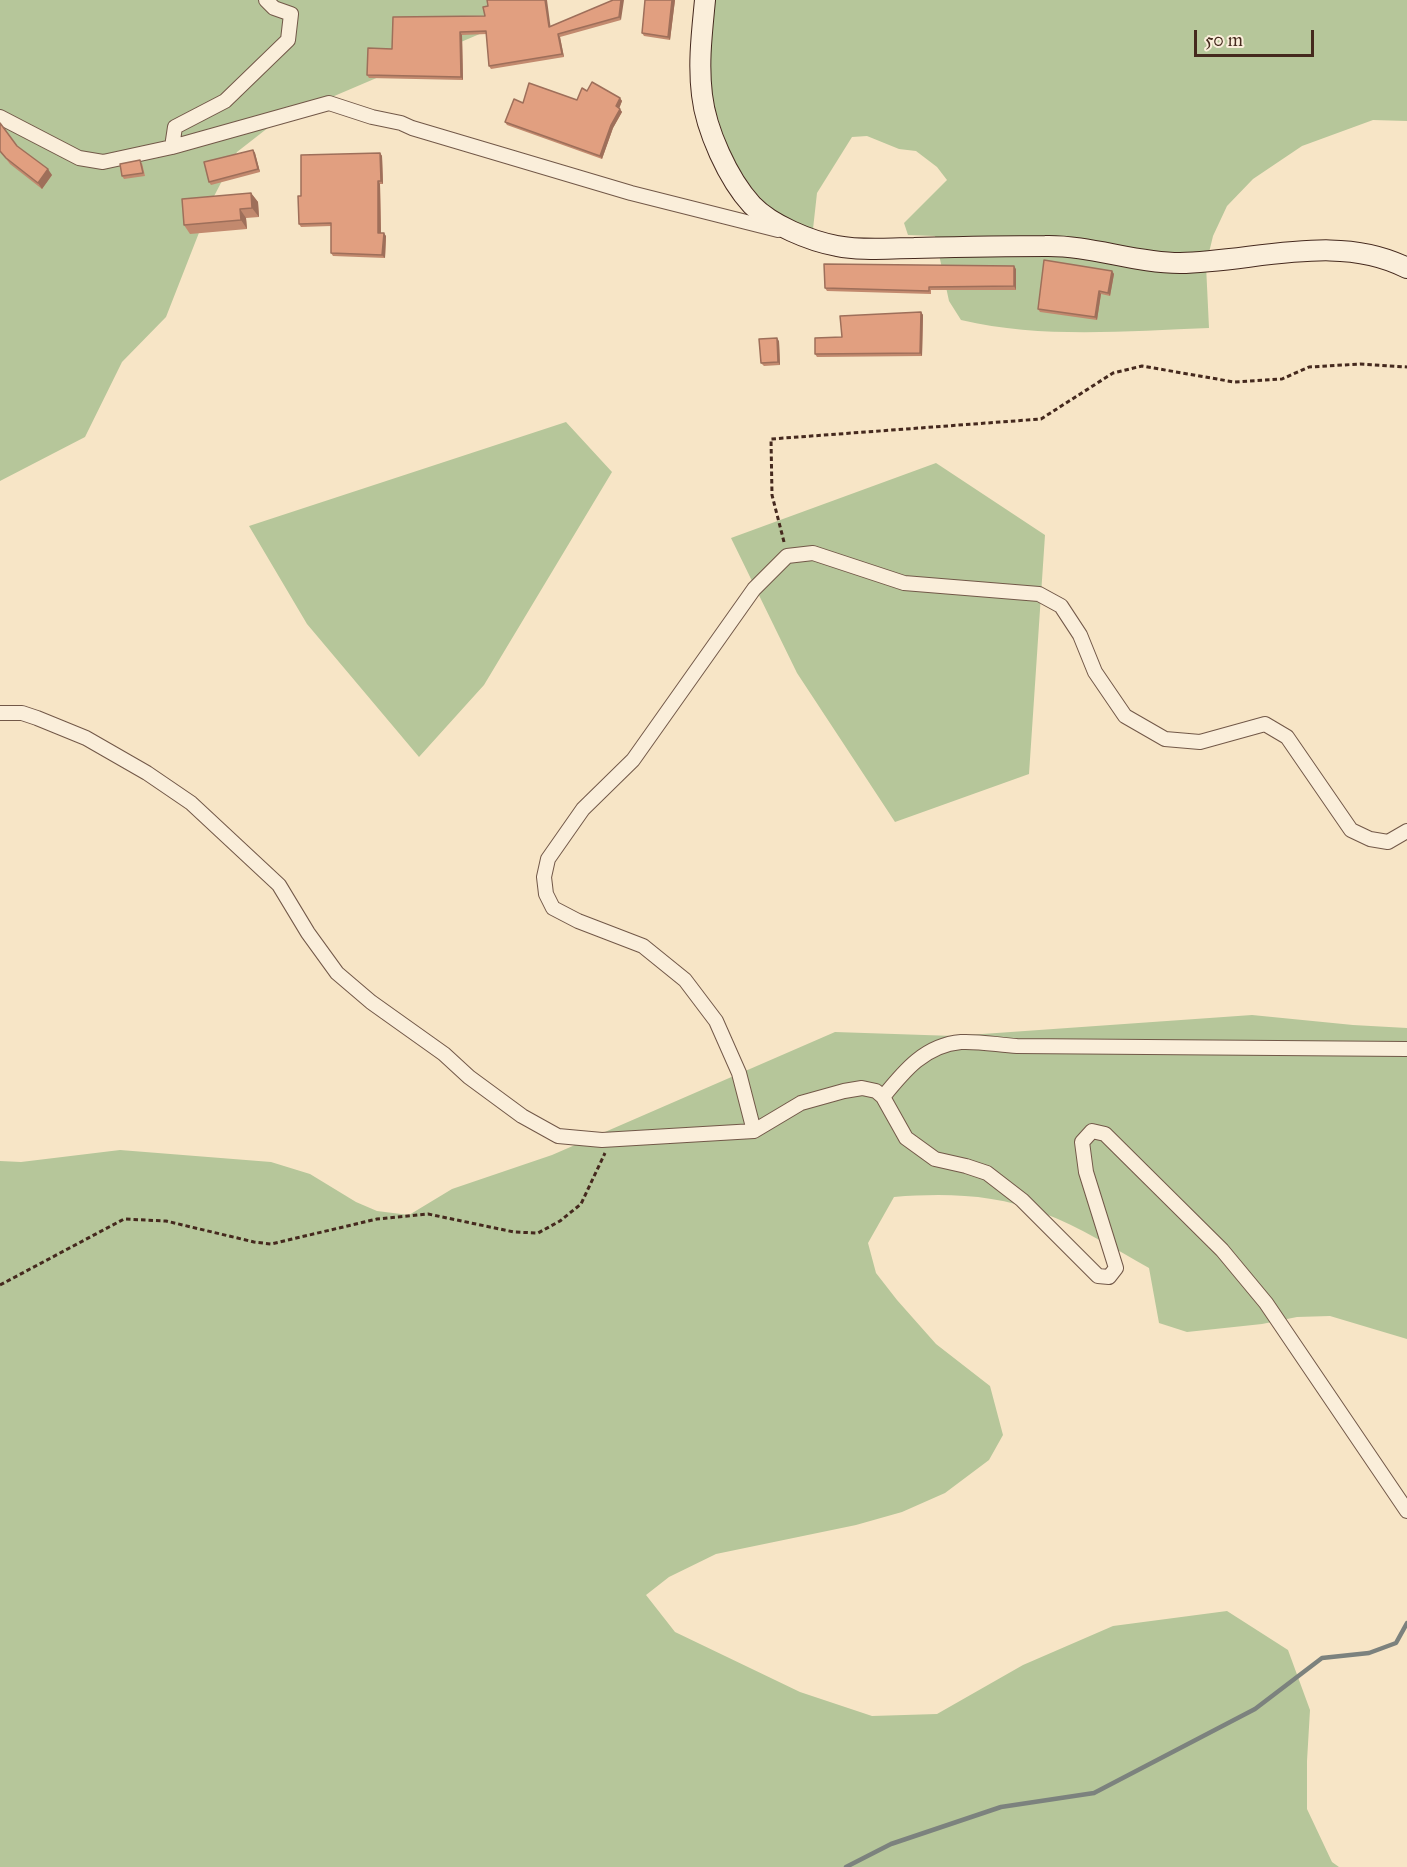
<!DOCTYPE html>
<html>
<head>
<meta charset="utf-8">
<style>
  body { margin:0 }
  #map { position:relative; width:1407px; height:1867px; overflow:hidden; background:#f7e5c6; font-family:"IM FELL Great Primer",serif }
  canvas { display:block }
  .scale { position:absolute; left:1194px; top:30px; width:120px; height:27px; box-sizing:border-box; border:3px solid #45291e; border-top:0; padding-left:8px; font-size:18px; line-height:21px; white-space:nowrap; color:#45291e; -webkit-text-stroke:4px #faeeda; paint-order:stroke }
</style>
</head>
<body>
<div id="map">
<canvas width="1407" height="1867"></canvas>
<div class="scale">50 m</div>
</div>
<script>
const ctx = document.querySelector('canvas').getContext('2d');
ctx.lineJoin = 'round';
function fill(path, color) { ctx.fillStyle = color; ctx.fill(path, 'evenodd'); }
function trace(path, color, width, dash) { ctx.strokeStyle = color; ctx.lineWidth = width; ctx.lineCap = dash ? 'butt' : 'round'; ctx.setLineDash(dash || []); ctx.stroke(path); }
const green = new Path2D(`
  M0,0H547L482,33L278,120L237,152L211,202L166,317L122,362L85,437L0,481Z
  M713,0H1407V121L1373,120L1302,146L1253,179L1227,206L1213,236L1206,265L1209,328C1126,331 1042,339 961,320L949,301L935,236L908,235L904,223L947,180L937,167L916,151L899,149L867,136L852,137L817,193L813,229C803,229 797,225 788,220C740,193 712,122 709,69C707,47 712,22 713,0Z
  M566,422L612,472L484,685L419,757L307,624L249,526Z
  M936,463L1045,535L1029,774L895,822L797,673L731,538Z
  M1252,1015L1353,1025L1407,1028V1339L1330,1316L1297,1317L1262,1324L1187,1332L1159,1323L1149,1268C1115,1249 1080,1227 1043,1213C995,1194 945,1193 894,1197L868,1243L876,1273L897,1300L936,1344L990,1386L1003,1435L989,1460L945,1493L902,1512L856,1525L716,1554L669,1577L646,1595L675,1632L800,1692L872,1716L937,1714L1023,1665L1113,1626L1227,1611L1288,1650L1310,1710L1307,1761V1809L1332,1862L1339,1867H0V1161L21,1162L120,1150L271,1162L310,1174L356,1202L377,1211L409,1215L452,1189L552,1155L835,1032L954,1036Z`);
const stream = new Path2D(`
  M846,1867L891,1844L1001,1807L1094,1793L1255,1709L1322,1658L1369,1653L1396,1643L1407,1623`);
const path = new Path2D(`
  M784,542L772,495L771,439L1041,419L1113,373L1142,366L1234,382L1282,379L1309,367L1360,364L1407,367
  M0,1285L124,1219L166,1221L254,1242L271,1244L377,1219L428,1214L514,1232L538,1233L560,1221L581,1204L605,1153`);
const street = new Path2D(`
  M0,117L79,158L103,162L172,147L329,103L372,117L401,123L412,128L631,193L778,230
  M172,147L175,127L225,101L288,40L291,14L274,8L266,0
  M0,713H22L37,718L86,738L147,773L191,803L279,885L308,933L337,973L371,1002L444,1054L469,1077L522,1116L558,1136L602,1140L754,1131L801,1103L844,1091L862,1088L876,1091L883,1097L906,1138L935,1159L966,1166L987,1173L1022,1200L1098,1276L1109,1277L1116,1268L1086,1172L1082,1142L1092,1131L1105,1134L1222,1250L1266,1303L1407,1511
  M883,1097C904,1071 925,1045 961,1042C979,1041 999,1045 1017,1046L1407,1049
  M754,1131L739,1073L716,1021L685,980L643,946L578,921L553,908L546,894L544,877L548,859L583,809L633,760L754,589L787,556L813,553L904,583L1039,594L1061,606L1080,635L1095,672L1125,716L1165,739L1200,742L1265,724L1287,737L1351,830L1370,839L1388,842L1407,831`);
const secondary = new Path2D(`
  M705,0C702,32 698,63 702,95C706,130 728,179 752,205C771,225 810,241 837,246C861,251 889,248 914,248C957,247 1001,246 1045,246C1090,245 1135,263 1180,263C1254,262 1337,232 1407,268`);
const wall = new Path2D(`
  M613,0L621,20L560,37L564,57L491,69L489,66L487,34L462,35L463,80L369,78L367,75L392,49L485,16L550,27Z
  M645,0H675L670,40L644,36L642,33Z
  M587,91L620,98L622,101L619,108L622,112L613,128L602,159L507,125L505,122L523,103L577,100Z
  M17,146L52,175L42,189L10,164L0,151Z
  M253,150L255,153L260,172L211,185L209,182Z
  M380,153L382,156L383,184H380L381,233L386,236L385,258L333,256L331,253V226L301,227L299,224Z
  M142,163L145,176L124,179L122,176Z
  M251,193L258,202L259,217L246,218L247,229L190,234L184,225Z
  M1016,269V290H931V294L827,291L825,288Z
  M1112,271L1114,274L1110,296L1101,294L1097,320L1040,312L1038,309Z
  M921,312L923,315L922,356L817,357L815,354L842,337Z
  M779,341L780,365L764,366L761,363Z`);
const shadedWall = new Path2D(`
  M545,0H547L551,30L549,27Z
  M621,0H624L621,20L619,17Z
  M672,0H675L670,40L668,37Z
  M460,32L462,35L463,80L461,77Z
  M558,34L560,37L564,57L562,54Z
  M620,98L622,101L619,109L616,106Z
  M620,109L622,112L613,128L602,159L600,156L611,125Z
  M253,150L255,153L260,172L258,169Z
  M380,153L382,156L383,184L381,181Z
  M48,169L52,175L42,189L38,183Z
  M378,181L380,184L381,236L378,233Z
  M251,193L258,202L259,217L252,208Z
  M240,209L246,218L247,229L241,220Z
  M384,233L386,236L385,258L382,255Z
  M1014,266L1016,269V290L1014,286Z
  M1112,271L1114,274L1110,296L1108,293Z
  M1099,291L1101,294L1097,320L1095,317Z
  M921,312L923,315L922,356L920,353Z
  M777,338L779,341L780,365L778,362Z`);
const building = new Path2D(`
  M487,0H545L549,27L613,0H621L619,17L558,34L562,54L489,66L486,31L460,32L461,77L367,75L368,48L392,49L393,17L485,16L483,7L488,6Z
  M645,0H672L668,37L642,33Z
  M592,82L620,98L616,106L620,109L611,125L600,156L505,122L514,99L523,103L529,83L577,100L582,88L587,91Z
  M0,123L17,146L48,169L38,183L6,158L0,151Z
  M253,150L258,169L209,182L204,162Z
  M380,153L381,181H378V233H384L382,255L331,253V223L299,224L298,196H301V155Z
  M140,160L143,173L122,176L120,164Z
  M251,193L252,208L240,209L241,220L184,225L182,199Z
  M1044,260L1112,271L1108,293L1099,291L1095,317L1038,309Z
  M824,264L1014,266V286L929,287V291L825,288Z
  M921,312L920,353L815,354V338L842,337L840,316Z
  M777,338L778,362L761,363L759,339Z`);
fill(green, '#b6c69a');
trace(stream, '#7c827e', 4.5);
trace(street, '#725848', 16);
trace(secondary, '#45291e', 22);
trace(path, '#45291e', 3, [4.5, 3]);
trace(street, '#faeeda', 14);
trace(secondary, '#faeeda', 20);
fill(wall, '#c2896e');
fill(shadedWall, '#9e6f5a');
fill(building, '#e19f80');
trace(building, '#9e6f5a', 1.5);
</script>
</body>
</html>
